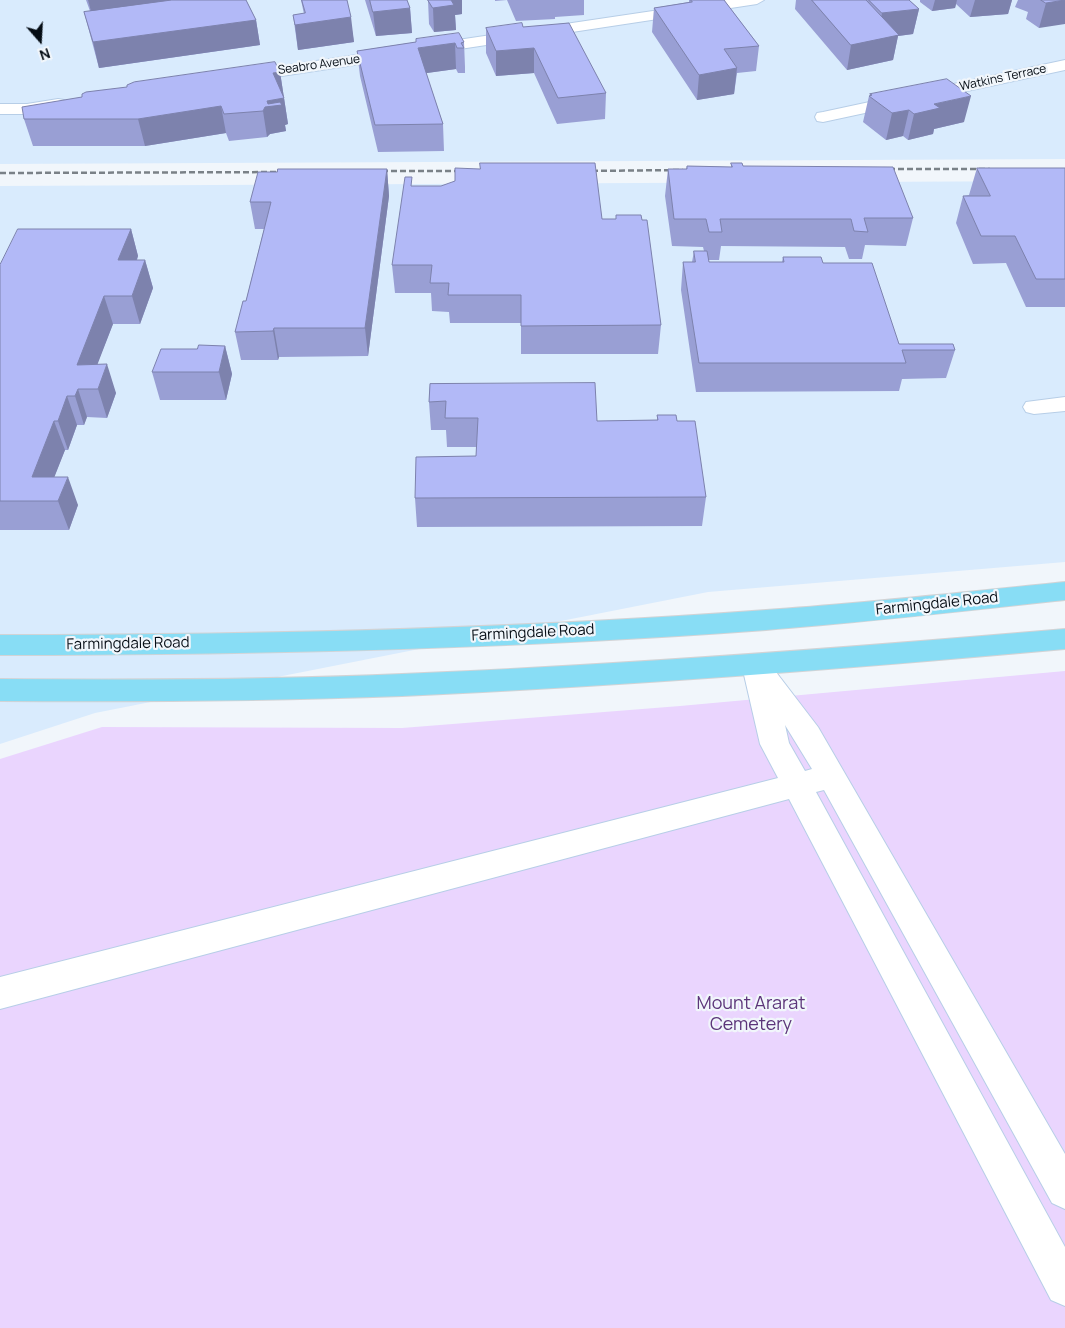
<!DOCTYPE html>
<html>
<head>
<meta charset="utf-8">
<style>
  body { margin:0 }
  #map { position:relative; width:1065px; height:1328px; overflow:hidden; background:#f1f6fb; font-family:Manrope,sans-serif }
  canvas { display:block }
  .north { position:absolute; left:15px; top:15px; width:50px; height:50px; -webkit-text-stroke:4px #f1f6fb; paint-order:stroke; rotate:161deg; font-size:14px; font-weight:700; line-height:20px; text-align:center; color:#050d15 }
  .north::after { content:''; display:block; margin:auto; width:18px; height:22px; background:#050d15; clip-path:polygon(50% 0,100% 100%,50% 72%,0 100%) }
</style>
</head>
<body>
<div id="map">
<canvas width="1065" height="1328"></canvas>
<div class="north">N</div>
</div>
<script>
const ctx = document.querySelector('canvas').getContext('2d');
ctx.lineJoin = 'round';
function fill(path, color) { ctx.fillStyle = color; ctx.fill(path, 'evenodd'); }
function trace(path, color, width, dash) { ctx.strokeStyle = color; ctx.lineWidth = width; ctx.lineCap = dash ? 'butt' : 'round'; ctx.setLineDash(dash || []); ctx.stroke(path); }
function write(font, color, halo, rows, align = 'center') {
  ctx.font = font + ' Manrope,sans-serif'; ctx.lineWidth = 4.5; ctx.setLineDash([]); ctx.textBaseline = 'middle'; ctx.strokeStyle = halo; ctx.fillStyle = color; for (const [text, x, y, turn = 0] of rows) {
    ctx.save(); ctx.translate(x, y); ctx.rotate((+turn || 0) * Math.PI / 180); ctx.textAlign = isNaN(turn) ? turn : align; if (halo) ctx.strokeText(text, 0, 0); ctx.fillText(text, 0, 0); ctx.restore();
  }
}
const built = new Path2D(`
  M0,0H1065V159L0,164Z
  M1065,181V562L708,592L95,713L0,744V186Z`);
const green = new Path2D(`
  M1065,671V1328H0V759L102,727L402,728L680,706Z`);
const minor = new Path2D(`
  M727,0H764L757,4L242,82L234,77L242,72Z
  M1065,60V70L823,122L817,121L815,117L817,113L823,112Z
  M58,99L64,100L66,104L64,108L27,114H0V104H27Z
  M1065,397V411L1034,414L1026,412L1023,407L1026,402Z
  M756,656L766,659L818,727L1065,1154V1209L1052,1203L824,790L816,792L1065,1247V1306L1051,1300L789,799L0,1009V977L778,778L760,744L742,666L746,659ZM785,725L812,769L805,771L789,743Z`);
const major = new Path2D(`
  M1065,582V600C965,611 866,622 766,630C511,649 256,655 0,655V635C256,635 511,629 766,610C866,603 965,592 1065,582Z
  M1065,629V649C844,669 623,686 402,696C268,701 134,702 0,701V679C134,680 268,680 402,674C623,665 844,648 1065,629Z`);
const rail = new Path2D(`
  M880,169H990
  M373,171H470
  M583,171L683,170
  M0,173L290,172`);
const wall = new Path2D(`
  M86,0H246L256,20L260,45L99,68L84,12L90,11Z
  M301,0H347L354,42L298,50L293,15L304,14Z
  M365,0H407L410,8L412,33L376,36Z
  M428,0L462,14L455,15L456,30L434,32L429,24Z
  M495,0H584V15L555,17V19L516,21L507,0L495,1Z
  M689,0H724L759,46L756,71L737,73L734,94L697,100L652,32L654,8L689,2Z
  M796,0H909L919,9L913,34L898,36L893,60L847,70L795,9Z
  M920,0H1012L1008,14L970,17L956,4L955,8L932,11L920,2Z
  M1018,0H1065L1039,28L1026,19L1028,12L1015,7Z
  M523,27L606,93L605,119L557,124L534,73L496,76L486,53V28Z
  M416,39L464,42L465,67V73H458L456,69L426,73L443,124L444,151L378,152L360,76L357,51L416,42Z
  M280,72L288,124L285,125L286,131L270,134L267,137L229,141L226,133L145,146H33L24,119L82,97Z
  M870,94L964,122L934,129L933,134L908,140L903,136L886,140L863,122L869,96H870Z
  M731,163L913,218L906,246L865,245L862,259H849L845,247L721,246L719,260H708L709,262H782L783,257L823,263L899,344L955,350L946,378L902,379L899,391L696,392L681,290L683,262H692L694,251H704L703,247L672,246L665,196L668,169H686L687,166L731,167Z
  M977,168H1065V307H1026L1006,263L973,264L956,223L963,196L969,195Z
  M387,169L389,196L368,356L279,357L278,360H241L235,332L246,301L264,229H255L250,202Z
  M413,186L602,219H616V215L661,325L658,354H521V323H450L449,312L432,311L431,293H395L392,265Z
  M131,229L138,256L137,260H145L153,288L140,324H113L97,364L116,393L107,418L87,417L84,425H77L68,450H65L54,477L78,505L69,530H0V265Z
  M225,346L232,374L226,400H160L152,372L197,349Z
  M430,384L597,421L657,420V415L677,421L706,497L702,526L417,527L415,498L476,456L477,447H447L446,430H431L429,402Z`);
const shadedWall = new Path2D(`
  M88,0H182L92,15Z
  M437,0H462V14L455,15L456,30L434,32L433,8Z
  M935,0H957L955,8L932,11Z
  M975,0H1012L1008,14L970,17Z
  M1065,0V24L1039,28L1046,3Z
  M410,8L412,33L376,36L373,12Z
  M919,9L913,34L898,36L893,60L847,70L851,45L877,38L882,13Z
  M351,17L354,42L298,50L295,25Z
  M256,20L260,45L99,68L93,42Z
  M455,43L456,69L420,74L418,48Z
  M534,48V73L496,76V51Z
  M737,68L734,94L697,100L699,75Z
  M280,72L284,98L273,73Z
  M971,96L964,122L934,129L933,134L908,140L914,114L934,104Z
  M284,98L288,124L285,125L286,131L270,134L267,137L263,111L267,101Z
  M221,106L226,133L145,146L138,119Z
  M909,110L903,136L886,140L892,113Z
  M387,169L389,196L368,356L365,328Z
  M131,229L138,256L126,288L118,260Z
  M145,260L153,288L140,324L132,296Z
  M104,296L113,324L88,389L77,365Z
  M274,328L279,357L278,360L273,331Z
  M225,346L232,374L226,400L219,372Z
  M107,364L116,393L107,418L98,389Z
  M78,389L87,417L84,425L75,396Z
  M67,396L77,425L68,450L58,421Z
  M54,421L65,450L45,501L32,477Z
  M68,477L78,505L69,530L58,501Z`);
const building = new Path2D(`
  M172,0H246L256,20L93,42L84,12Z
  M302,0H347L351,17L295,25L293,15L305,13Z
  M370,0H407L410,8L373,12Z
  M428,0H451L454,5L433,8Z
  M691,0H724L759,46L724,49L737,68L699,75L654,8L692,2Z
  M812,0H866L899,35L851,45Z
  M869,0H909L919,9L882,13Z
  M1041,0H1065L1046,3Z
  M522,23L523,27L569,23L606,93L558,98L534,48L496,51L486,28Z
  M459,33L464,42L461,43L464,48H457L455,43L418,48L443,124L375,125L357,51L416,42V39Z
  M275,62L280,72L273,73L284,98L267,101L268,104L280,102L282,105L265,107L263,111L224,114L221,106L138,119H24L22,107L82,97V94L86,92L127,87V85L134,82Z
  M947,79L971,96L934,104L940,108L914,114L909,110L892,113L869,96L872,95L870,94Z
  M480,163H595L602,219H616V215H641L642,220H647L661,325L521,326V295H448L449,283H430L432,265H392L405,177H412L411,186H441L455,181V168L480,169Z
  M731,163H742L743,166L893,167L913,218H864L868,232L854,231L851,219H720L722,232H709L706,219H674L668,169H687V166L732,167Z
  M977,168H1065V279H1036L1015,236H981L963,196H990Z
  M278,169H387L365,328H274L273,331L235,332L243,301H246L271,202H250L258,172H277Z
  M18,229H131L118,260H145L132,296H104L77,365L107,364L98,389H78L75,396H67L58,421H54L32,477H68L58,501H0V265Z
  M694,251H707L709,262H784L783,257H821L823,263H872L899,344H953L955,350H902L906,363H699L683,262H695Z
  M199,345L225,346L219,372H152L161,349H197Z
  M595,383L597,421L658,420L657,415H676L677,421H695L706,497L415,498L416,457L476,456L478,418H445L446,401L429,402L430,384Z`);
const farStreetnames = [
  ["Seabro Avenue",319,65,-8],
  ["Watkins Terrace",1003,78,-12]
];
const streetNames = [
  ["Farmingdale Road",937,604,-6],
  ["Farmingdale Road",533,633,-3],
  ["Farmingdale Road",128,644,-1]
];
const nearParknames = [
  ["Mount Ararat",751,1004],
  ["Cemetery",751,1025]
];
fill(built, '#d9ebfd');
fill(green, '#ead5fe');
trace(minor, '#b7cee7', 2);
trace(major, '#d2d3d5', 2);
fill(minor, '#fff');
fill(major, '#88ddf5');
trace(rail, '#7a8187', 2.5, [6, 3]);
fill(wall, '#999fd4');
fill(shadedWall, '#7d82ad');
fill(building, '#b2b9f7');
trace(building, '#7d82ad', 1);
write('12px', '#050d15', '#f1f6fb', farStreetnames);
write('15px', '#050d15', '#f1f6fb', streetNames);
write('18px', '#5c357a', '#f1f6fb', nearParknames);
</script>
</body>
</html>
